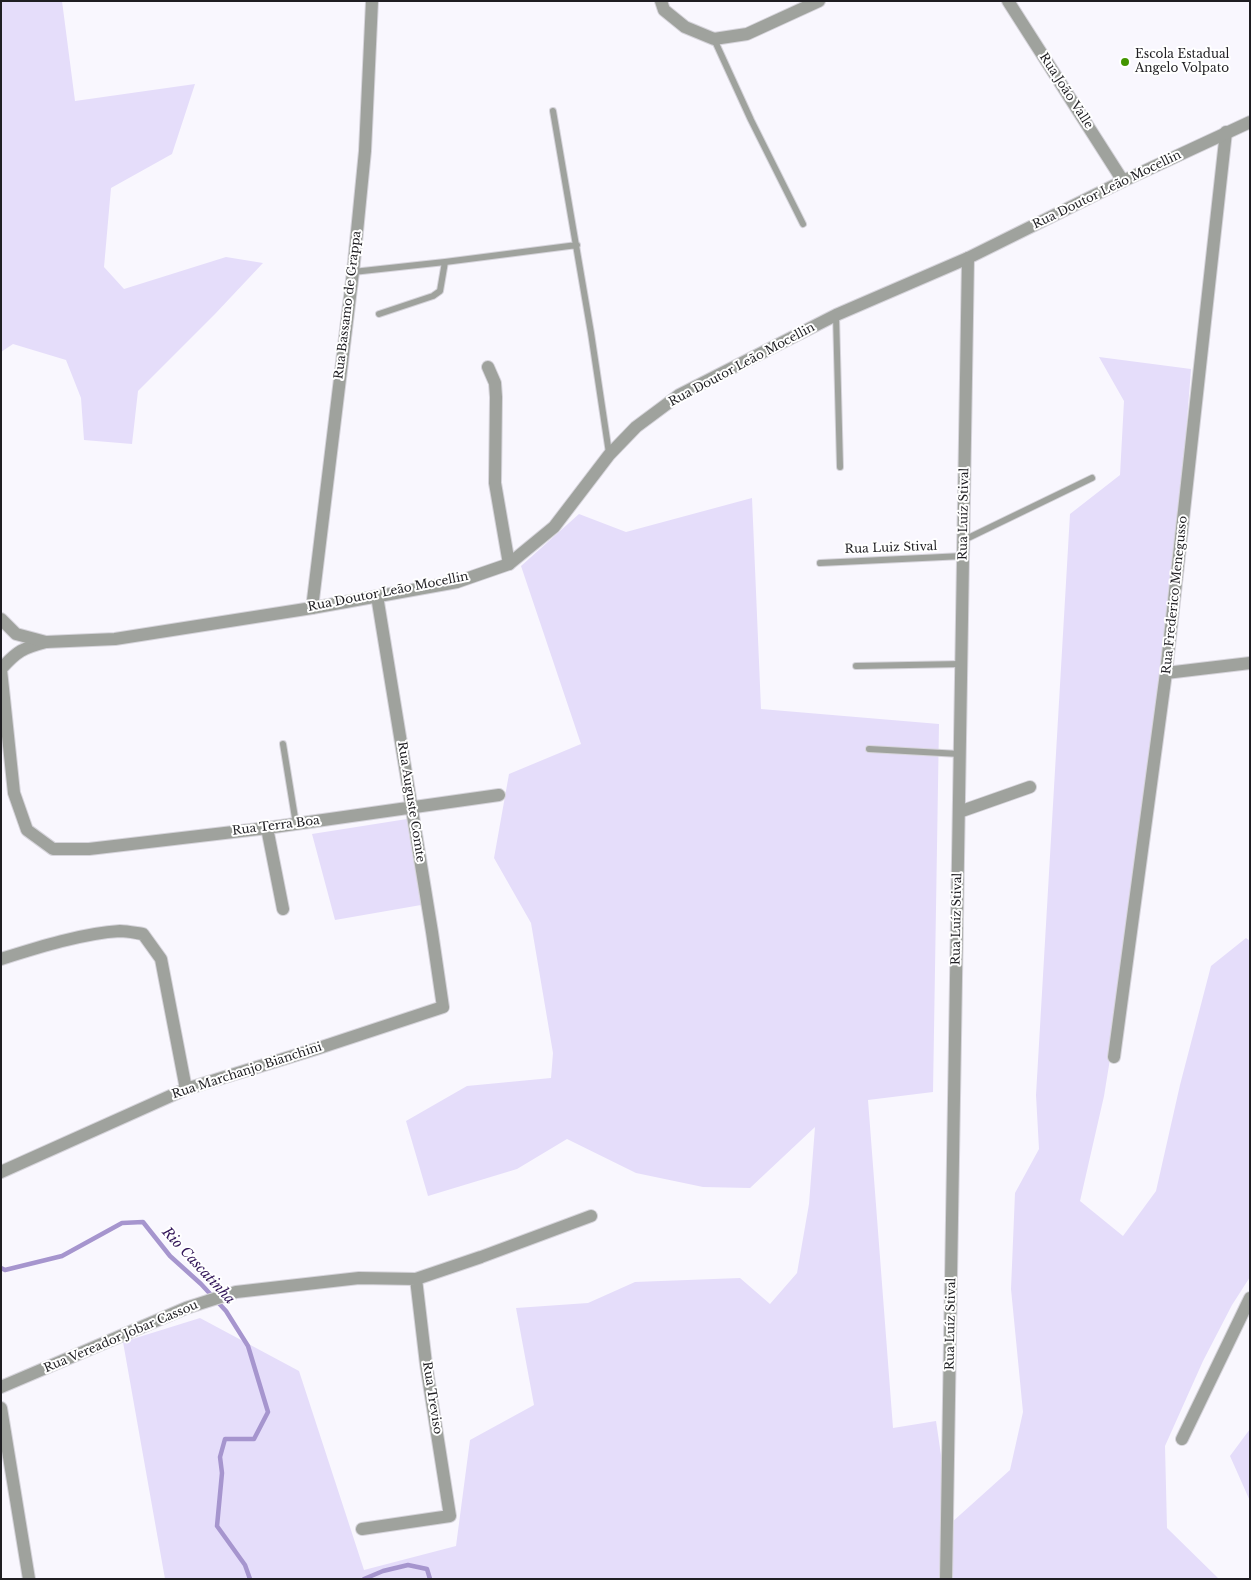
<!DOCTYPE html>
<html>
<head>
<meta charset="utf-8">
<style>
  body { margin:0 }
  #map { position:relative; width:1251px; height:1580px; overflow:hidden; background:#f9f7fe; font-family:"Libre Baskerville",serif }
  canvas { display:block }
  .frame { position:absolute; inset:0; border:2px solid #1f1e22; pointer-events:none }
</style>
</head>
<body>
<div id="map">
<canvas width="1251" height="1580"></canvas>
<div class="frame"></div>
</div>
<script>
const ctx = document.querySelector('canvas').getContext('2d');
ctx.lineJoin = 'round';
function fill(path, color) { ctx.fillStyle = color; ctx.fill(path, 'evenodd'); }
function trace(path, color, width, dash) { ctx.strokeStyle = color; ctx.lineWidth = width; ctx.lineCap = dash ? 'butt' : 'round'; ctx.setLineDash(dash || []); ctx.stroke(path); }
function write(font, color, halo, rows, align = 'center') {
  ctx.font = font + ' "Libre Baskerville",serif'; ctx.lineWidth = 4; ctx.setLineDash([]); ctx.textBaseline = 'middle'; ctx.strokeStyle = halo; ctx.fillStyle = color; for (const [text, x, y, turn = 0] of rows) {
    ctx.save(); ctx.translate(x, y); ctx.rotate((+turn || 0) * Math.PI / 180); ctx.textAlign = isNaN(turn) ? turn : align; if (halo) ctx.strokeText(text, 0, 0); ctx.fillText(text, 0, 0); ctx.restore();
  }
}
const green = new Path2D(`
  M1,1H62L75,101L195,84L172,154L111,188L104,267L124,289L226,257L263,263L215,314L138,391L132,444L84,440L81,398L66,360L13,344L1,352Z
  M1099,357L1191,369L1180,512L1124,973L1104,1096L1080,1201L1123,1236L1156,1191L1180,1085L1211,966L1246,938L1250,941V1277L1232,1305L1203,1361L1165,1446L1167,1528L1219,1579H165L123,1342L200,1318L299,1371L364,1570L456,1546L470,1440L534,1405L516,1308L588,1303L635,1282L740,1278L770,1304L797,1273L809,1204L815,1127L750,1188L703,1187L636,1173L567,1139L517,1169L428,1196L406,1121L467,1086L551,1078L553,1053L531,923L494,858L509,774L581,744L521,566L579,514L626,532L752,498L761,709L939,724L933,1092L868,1100L893,1428L936,1421L951,1523L1010,1470L1023,1412L1011,1289L1015,1193L1039,1149L1036,1095L1070,514L1120,475L1124,401Z
  M407,819L421,905L335,920L312,834Z
  M1250,1429V1501L1230,1456Z`);
const stream = new Path2D(`
  M1,1268L5,1270L62,1256L122,1223L143,1222L170,1256L201,1284L226,1311L248,1346L268,1412L254,1439H225L220,1457L222,1473L217,1526L245,1565L250,1579
  M364,1579L383,1571L408,1565L427,1569L430,1579`);
const service = new Path2D(`
  M714,39L751,120L803,224
  M553,111L591,333L609,453
  M353,272L445,262L577,245
  M379,314L433,296L440,291L445,262
  M836,315L840,467
  M964,540L1092,478
  M820,563L963,556
  M856,666L962,664
  M283,744L296,824
  M869,749L960,754`);
const minor = new Path2D(`
  M661,1L664,10L685,27L714,39L747,34L819,1
  M1008,1L1123,181
  M488,367L495,383L496,397L495,483L509,564
  M312,608L353,272L365,151L372,1
  M1,669C17,651 23,648 46,642
  M1,670L14,793L27,830L53,849H89L267,828L499,795
  M1166,673L1250,663
  M959,812L1030,787
  M267,828L283,909
  M1,959C36,948 83,933 120,931C127,931 136,933 143,934L161,959L186,1089
  M1114,1057L1166,673L1226,132
  M1,1172L186,1089L319,1048L443,1007L432,932L377,596
  M1,1387L186,1308L236,1292L359,1278L416,1279L481,1257L591,1216
  M1,1408L29,1579
  M1182,1439L1250,1298
  M362,1529L450,1516L426,1364L416,1279
  M946,1579L968,258`);
const tertiary = new Path2D(`
  M1,619L16,634L46,642L115,639L312,608L457,582L509,564L554,527L609,455L636,427L679,395L836,315L968,258L1123,181L1250,122`);
const markers = [
  [1125,62,5,"#439500"]
];
const poiNames = [
  ["Escola Estadual",1135,55],
  ["Angelo Volpato",1135,69]
];
const streetNames = [
  ["Rua João Valle",1066,91,57],
  ["Rua Doutor Leão Mocellin",1107,190,-26],
  ["Rua Bassamo de Grappa",348,305,-83],
  ["Rua Doutor Leão Mocellin",742,365,-28],
  ["Rua Luíz Stival",964,514,-89],
  ["Rua Luiz Stival",891,548,-2],
  ["Rua Doutor Leão Mocellin",388,592,-11],
  ["Rua Frederico Menegusso",1175,595,-84],
  ["Rua Auguste Comte",411,802,81],
  ["Rua Terra Boa",276,826,-7],
  ["Rua Luíz Stival",957,919,-89],
  ["Rua Marchanjo Bianchini",247,1071,-18],
  ["Rua Luíz Stival",951,1324,-89],
  ["Rua Vereador Jobar Cassou",121,1337,-23],
  ["Rua Treviso",432,1398,81]
];
const waterNames = [
  ["Rio Cascatinha",198,1266,47]
];
fill(green, '#e5ddfa');
trace(stream, '#a695ce', 4.5);
trace(service, '#d6d4db', 8);
trace(minor, '#d6d4db', 14);
trace(tertiary, '#d6d4db', 14);
trace(service, '#9fa29d', 6);
trace(minor, '#9fa29d', 12);
trace(tertiary, '#9fa29d', 12);
for (const [x, y, r, color] of markers) { const dot = new Path2D(); dot.arc(x, y, r, 0, 2 * Math.PI); ctx.fillStyle = color; ctx.fill(dot); trace(dot, '#fff', 2); }
write('12px', '#1f1e22', '#fff', poiNames, 'left');
write('12px', '#1f1e22', '#fff', streetNames);
write('italic 14px', '#321558', '#fff', waterNames);
</script>
</body>
</html>
